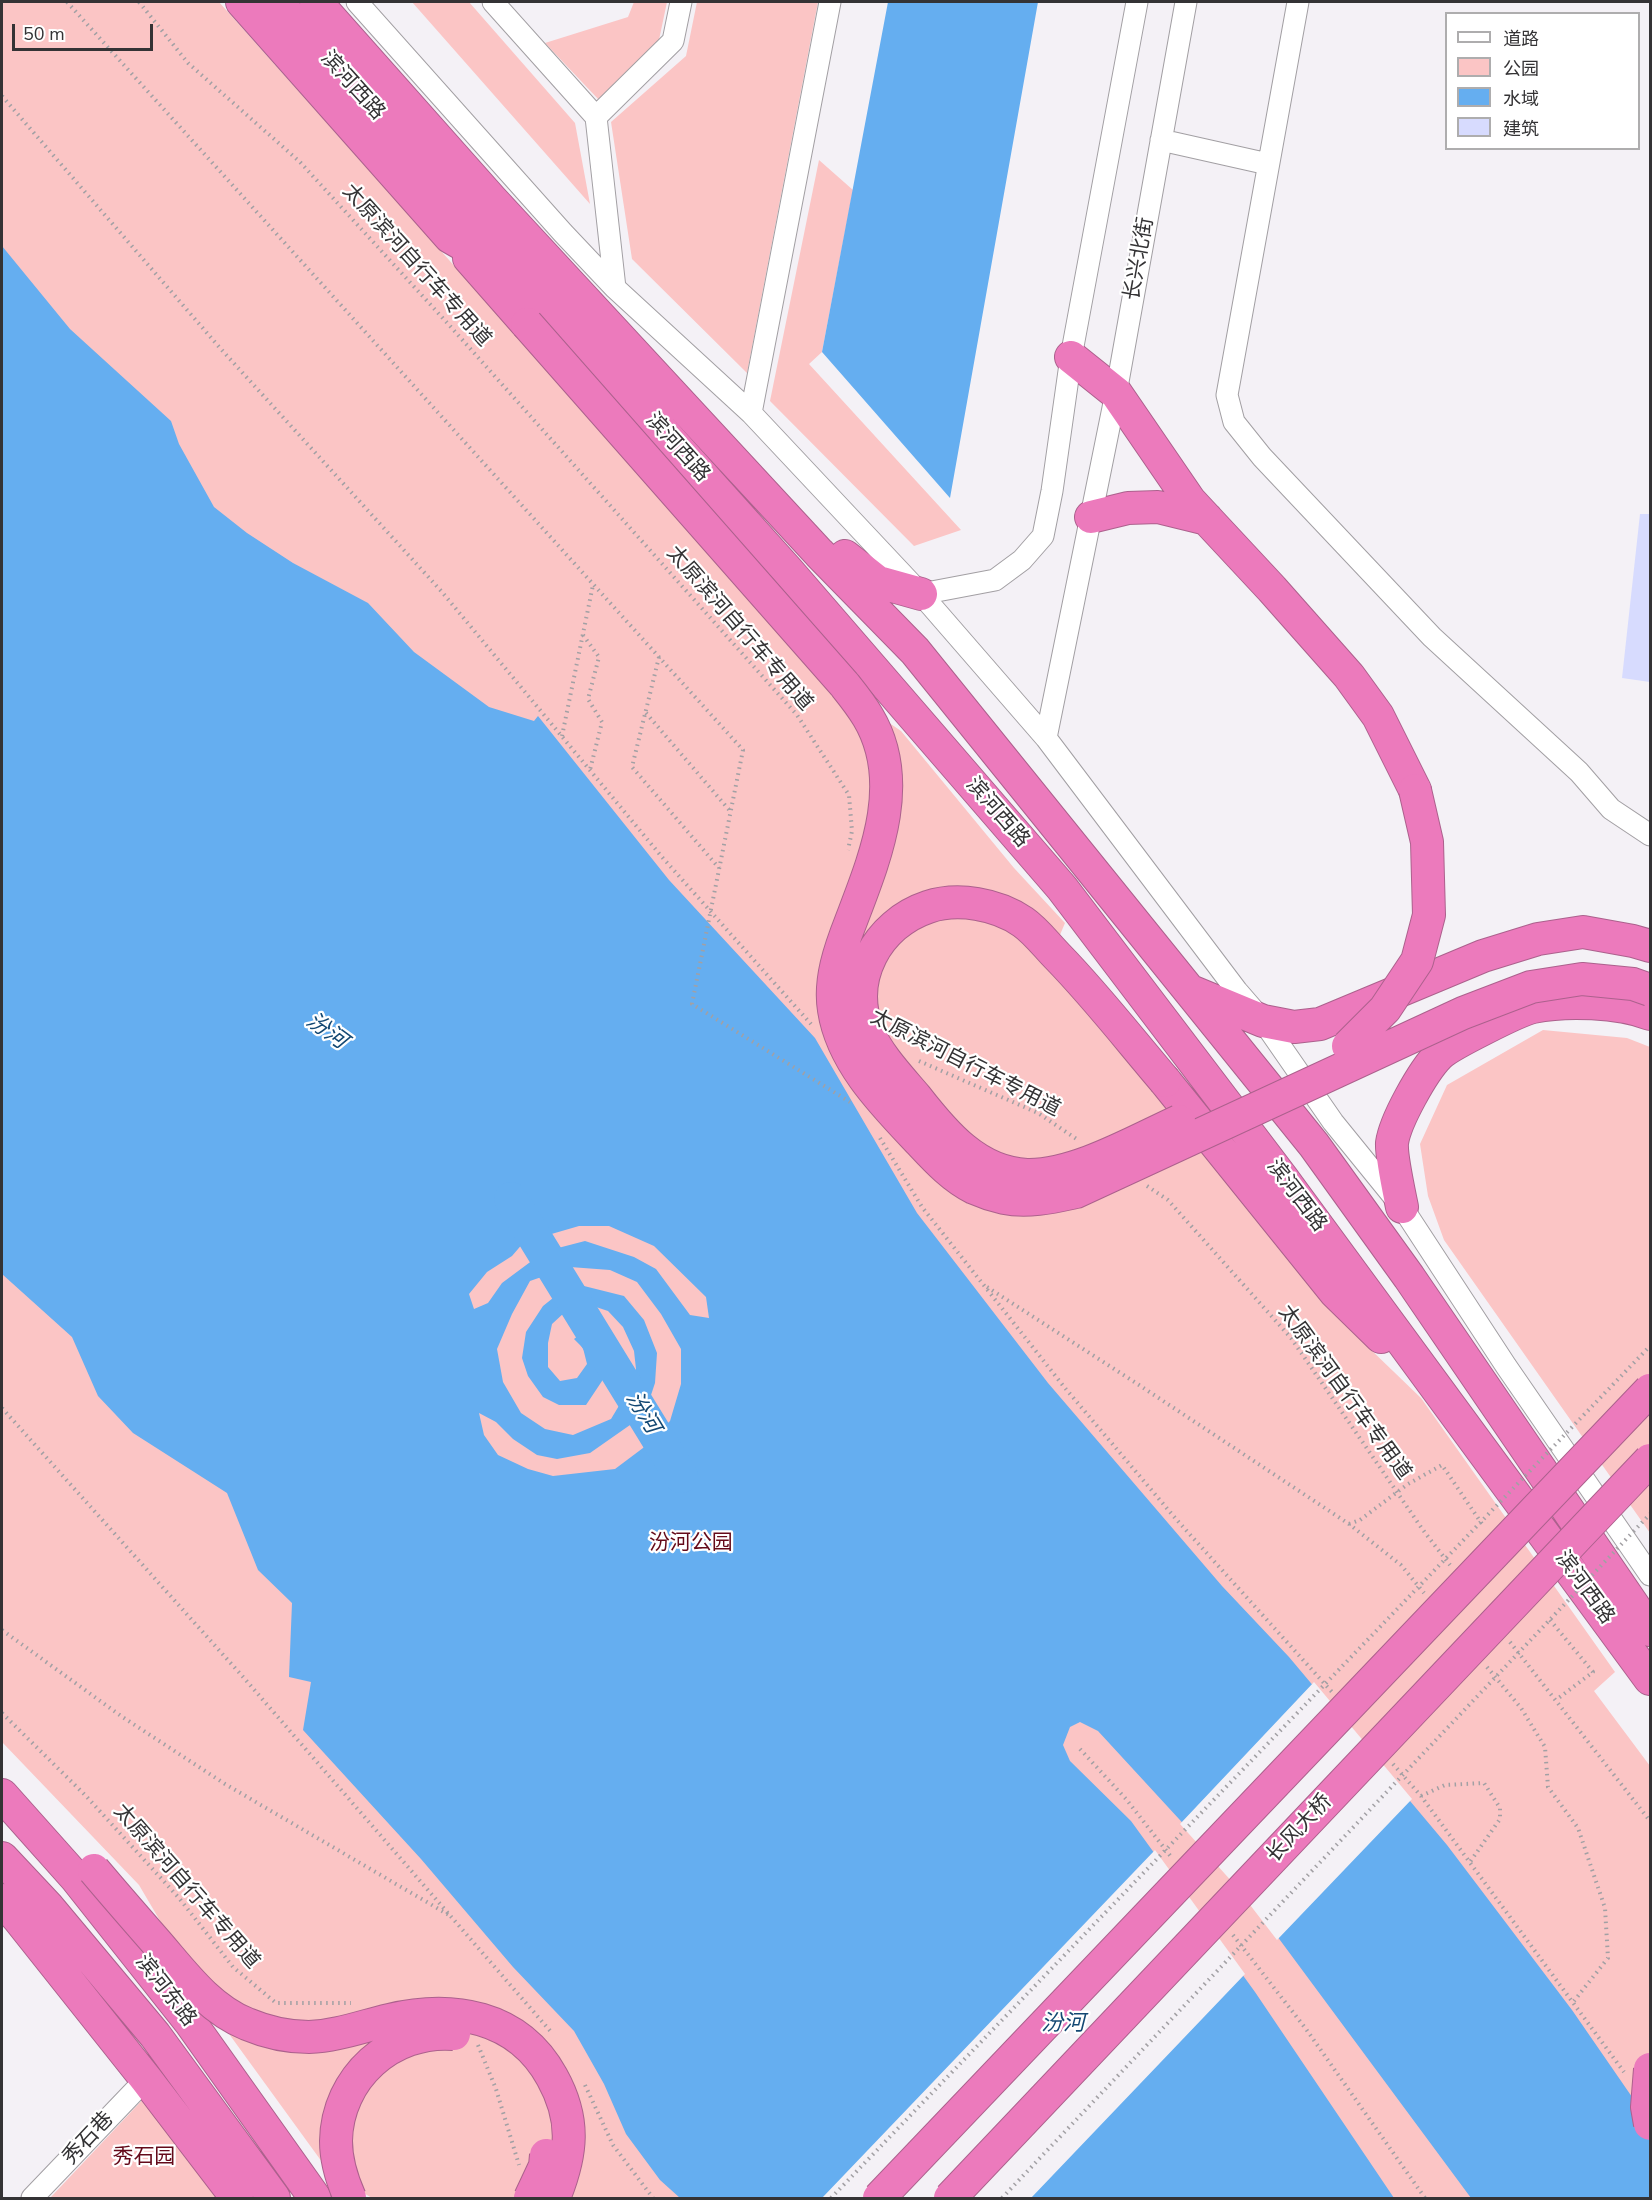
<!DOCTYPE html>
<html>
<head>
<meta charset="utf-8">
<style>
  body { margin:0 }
  #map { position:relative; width:1652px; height:2200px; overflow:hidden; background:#f4f1f6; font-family:"Nunito Sans","Noto Sans SC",sans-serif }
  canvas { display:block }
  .frame { position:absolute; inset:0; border:3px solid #343335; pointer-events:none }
  .legend { position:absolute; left:1445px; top:12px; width:195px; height:138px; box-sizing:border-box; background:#fff; border:2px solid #aeadae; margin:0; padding:8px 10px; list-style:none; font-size:18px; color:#343335 }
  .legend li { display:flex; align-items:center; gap:12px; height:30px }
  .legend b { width:30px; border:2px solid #aeadae }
  .scale { position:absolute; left:12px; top:24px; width:141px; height:27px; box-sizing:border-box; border:3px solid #343335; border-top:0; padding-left:8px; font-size:18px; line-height:21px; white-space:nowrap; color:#343335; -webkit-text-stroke:4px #fff; paint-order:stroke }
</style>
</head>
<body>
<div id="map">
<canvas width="1652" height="2200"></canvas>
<div class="frame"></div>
<ul class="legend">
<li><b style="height:8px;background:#fff"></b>道路</li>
<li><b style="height:16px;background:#fbc5c5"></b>公园</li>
<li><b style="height:16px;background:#65aef0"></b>水域</li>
<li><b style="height:16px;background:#d7dbfe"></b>建筑</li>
</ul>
<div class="scale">50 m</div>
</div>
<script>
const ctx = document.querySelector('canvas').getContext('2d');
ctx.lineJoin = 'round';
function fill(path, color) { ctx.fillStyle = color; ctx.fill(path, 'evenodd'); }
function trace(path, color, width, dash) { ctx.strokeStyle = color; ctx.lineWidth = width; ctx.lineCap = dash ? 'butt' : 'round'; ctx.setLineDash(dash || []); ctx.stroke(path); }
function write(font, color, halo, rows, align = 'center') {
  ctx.font = font + ' "Nunito Sans","Noto Sans SC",sans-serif'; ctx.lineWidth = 4.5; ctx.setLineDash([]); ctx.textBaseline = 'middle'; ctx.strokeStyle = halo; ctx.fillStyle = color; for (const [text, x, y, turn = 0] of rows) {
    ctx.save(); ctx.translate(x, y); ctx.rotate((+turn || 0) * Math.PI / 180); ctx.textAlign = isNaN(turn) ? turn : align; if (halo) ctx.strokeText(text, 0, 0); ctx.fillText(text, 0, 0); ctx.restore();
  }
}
const green = new Path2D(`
  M2,2H219L819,675L901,731L1014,868L1065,923L1049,961L1207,1150L1339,1319L1421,1398L1615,1672L1594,1691L1650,1766V2198H372L330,2173L216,2016L139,1885L2,1742Z
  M412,2H469L575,123L590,204Z
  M634,2H667L659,40L599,100L545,43L628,17Z
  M697,2H818L747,373L632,259L611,122L686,56Z
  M819,160L853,190L822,352L809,364L961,530L914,546L770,401Z
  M1543,1030L1627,1038L1650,1047V1533L1444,1240L1428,1196L1420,1144L1447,1085Z
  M147,2095L228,2198H50Z`);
const water = new Path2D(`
  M888,2H1038L950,498L822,352Z
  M2,246L70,329L171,421L179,444L214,507L247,533L293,563L368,603L414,652L489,707L534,721L538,716L669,880L815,1038L917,1213L1048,1383L1222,1586L1289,1657L1447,1845L1572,2010L1650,2123V2198H1471L1237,1882L1098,1731L1080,1722L1070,1727L1063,1745L1070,1761L1131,1821L1255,1992L1394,2198H680L660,2180L626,2134L604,2084L574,2031L513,1967L421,1859L303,1730L311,1682L289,1677L292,1603L258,1570L227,1493L133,1433L98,1396L72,1337L2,1274ZM579,1226H609L654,1246L706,1297L709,1318L690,1315L656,1269L634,1257L585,1241L558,1248L537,1257L502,1283L488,1303L474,1309L469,1294L487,1272L512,1256L524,1242ZM570,1267L610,1270L637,1282L661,1314L681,1349V1384L670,1421L643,1448L615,1469L553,1476L528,1469L498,1455L484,1435L479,1413L496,1422L513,1439L537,1455L557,1459L590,1453L630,1425L649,1401L655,1383L657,1353L644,1320L624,1296L580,1285L558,1294L543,1306L526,1332L522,1358L528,1376L543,1397L559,1405H586L608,1372L611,1353L602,1340L585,1331L574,1339L583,1348L587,1364L577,1378L560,1381L548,1367V1343L552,1324L565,1312L590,1305L608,1311L623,1327L634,1351L636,1369L623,1399L611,1419L573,1435L545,1429L521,1413L503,1382L497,1349L512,1314L530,1281Z`);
const pier = new Path2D(`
  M1314,1682L1412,1799L1277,1940L1234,1884L1180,1824Z
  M1155,1850L1245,1974L1031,2198H822Z`);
const river = new Path2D(`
  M511,1199L681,1476`);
const building = new Path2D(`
  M1640,514H1650V682L1622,678Z`);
const path = new Path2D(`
  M67,2L743,750L692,1004L850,1102
  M139,2L188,63L300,162L450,326L797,715L849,795L852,831L848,850
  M2,96L220,348L442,592L662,857L811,1024
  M583,635L599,657L588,699L602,722L590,770
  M659,657L632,767L719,868
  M646,713L731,812
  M562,736L593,585
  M919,1061L1038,1113L1078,1140
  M880,1138L922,1207L1065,1388L1176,1519L1332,1692
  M1147,1186L1168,1200L1291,1338L1423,1530L1450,1565
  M987,1287L1139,1385L1349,1524L1401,1565L1424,1593
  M2,1408L244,1678L552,2033
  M1349,1524L1360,1520L1408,1484L1442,1465L1482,1524
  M1550,1620L1593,1672L1556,1700
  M2,1630L121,1716L225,1784L449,1915
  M1510,1642L1650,1821
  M1487,1667L1521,1708L1545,1747L1548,1787L1578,1828L1605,1908L1608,1958L1574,2001
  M2,1713L86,1796L179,1898L233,1967L276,2003H351
  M1080,1749L1126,1799L1172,1858
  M1393,1764L1421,1796L1624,2072
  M1421,1796L1445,1785L1484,1783L1500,1808V1819L1470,1862
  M1233,1935L1306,2029L1425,2198
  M478,2045L496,2089L519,2165
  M585,2085L613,2145L653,2198`);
const minor = new Path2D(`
  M357,2L563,233L615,288L751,413L921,594L1046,738L1237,991L1263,1021L1333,1122L1402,1207L1506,1366L1650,1575
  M493,2L596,117
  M1298,2L1227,395L1234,422L1262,457L1432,637L1579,772L1611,809L1650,835
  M1161,140L1268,164
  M615,288L596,117L673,41L681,2
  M751,413L830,2
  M921,594L995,580L1022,560L1043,536L1052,491L1071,357L1137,2
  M1046,738L1116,393L1186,2
  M32,2198L146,2079`);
const highway = new Path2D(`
  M242,2L450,237L502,267
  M277,2L788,571L1062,888L1283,1179L1650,1679
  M316,2L491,199L819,553L915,651L1314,1145L1409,1277L1650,1630
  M469,258L527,324
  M1071,357L1116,393L1190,501L1272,589L1349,676L1378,716L1415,790
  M1091,517L1128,508L1158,507L1207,519
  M845,556L878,582L921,594
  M1193,992L1263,1021L1294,1027L1320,1024L1483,956L1538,939L1583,932L1633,941L1650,946
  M1165,1081L1335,1292L1381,1337
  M1402,1207C1399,1192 1391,1156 1392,1143C1395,1121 1423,1071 1439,1055C1449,1045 1519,1010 1533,1007C1566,1000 1619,1002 1650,1014
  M2,1795L76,1878L190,2022L315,2198
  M2,1858L48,1907L155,2035L274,2198
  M2,1900L18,1918L146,2079L237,2198`);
const pathBridge = new Path2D(`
  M831,2198L1650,1346
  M1002,2198L1650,1514`);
const highwayBridge = new Path2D(`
  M527,324L844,684C852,694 861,705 868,717C907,782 875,858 851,921C840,949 829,980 834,1010C842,1062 884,1104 919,1141C935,1158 952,1177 974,1188C983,1192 995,1196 1004,1198C1028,1203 1053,1197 1076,1192L1463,1013L1531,987L1582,979L1633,984L1650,990
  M1348,1046L1385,1009L1417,961L1429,915L1427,842L1415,790
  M1165,1081C1130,1040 1096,996 1058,957C1047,946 1036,931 1023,922C997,904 958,897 928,907C877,924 847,979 868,1031C878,1055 899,1077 916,1097C944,1133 977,1173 1027,1175C1075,1176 1135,1141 1179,1121
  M94,1870C115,1895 136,1919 157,1943C183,1973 209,2009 247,2024C266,2032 289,2037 309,2037C337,2036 363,2026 389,2020C452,2005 518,2015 552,2077C576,2120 572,2154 554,2198
  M1650,2069L1647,2107L1650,2124
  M350,2198C342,2180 336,2161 336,2141C337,2078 391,2029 454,2034
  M530,2198L545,2166L546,2155
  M879,2198L1650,1390
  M950,2198L1650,1460`);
const streetNames = [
  ["滨河西路",352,86,48],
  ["长兴北街",1140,259,-80],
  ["太原滨河自行车专用道",416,266,48],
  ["滨河西路",677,448,48],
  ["太原滨河自行车专用道",739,629,49],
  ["滨河西路",997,813,49],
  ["太原滨河自行车专用道",965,1064,27],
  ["滨河西路",1296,1196,53],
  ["太原滨河自行车专用道",1344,1393,54],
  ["滨河西路",1584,1588,54],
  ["长风大桥",1300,1829,-47],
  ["太原滨河自行车专用道",186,1887,49],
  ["滨河东路",165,1991,52],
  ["秀石巷",89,2139,-47]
];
const parkNames = [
  ["汾河公园",691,1544],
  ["秀石园",144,2158]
];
const waterNames = [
  ["汾河",326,1032,36],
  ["汾河",642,1413,59],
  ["汾河",1063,2025]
];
fill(green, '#fbc5c5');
fill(water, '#65aef0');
fill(pier, '#f4f1f6');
trace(river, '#65aef0', 34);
fill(building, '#d7dbfe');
trace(minor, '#a29fa3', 23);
trace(highway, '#ac618d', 34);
trace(path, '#a2a0a4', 4, [1.5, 4.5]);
trace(minor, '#fff', 21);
trace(highway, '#ec7abc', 32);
trace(highwayBridge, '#ac618d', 34, []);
trace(pathBridge, '#a2a0a4', 4, [1.5, 4.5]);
trace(highwayBridge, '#ec7abc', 32);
write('21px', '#343335', '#fff', streetNames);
write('21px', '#640a1a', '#fff', parkNames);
write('italic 22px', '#134873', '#fff', waterNames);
</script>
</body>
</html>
